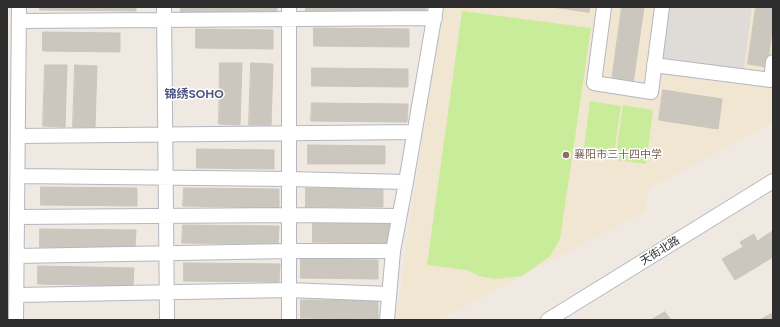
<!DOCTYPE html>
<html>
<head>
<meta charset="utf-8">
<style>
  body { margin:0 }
  #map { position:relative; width:780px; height:327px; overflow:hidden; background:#efe9e1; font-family:Figtree,sans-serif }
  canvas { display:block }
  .frame { position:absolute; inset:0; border:8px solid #2e2e2e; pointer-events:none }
</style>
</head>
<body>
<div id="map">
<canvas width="780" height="327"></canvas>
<div class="frame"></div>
</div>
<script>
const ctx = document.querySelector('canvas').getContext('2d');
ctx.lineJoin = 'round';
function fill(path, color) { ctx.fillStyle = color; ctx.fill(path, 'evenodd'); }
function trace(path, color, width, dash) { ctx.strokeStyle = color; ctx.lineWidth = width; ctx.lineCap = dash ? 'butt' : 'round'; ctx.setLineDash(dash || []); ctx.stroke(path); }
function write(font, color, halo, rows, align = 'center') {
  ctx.font = font + ' Figtree,"Noto Sans SC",sans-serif'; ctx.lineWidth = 3; ctx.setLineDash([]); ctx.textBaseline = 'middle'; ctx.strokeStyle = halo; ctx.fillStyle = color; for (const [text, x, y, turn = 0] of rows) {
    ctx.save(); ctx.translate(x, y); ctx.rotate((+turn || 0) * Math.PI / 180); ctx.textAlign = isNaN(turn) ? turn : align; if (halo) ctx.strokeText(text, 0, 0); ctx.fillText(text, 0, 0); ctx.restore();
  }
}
const education = new Path2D(`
  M441,7H773V122L650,188L645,211L438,320H396Z`);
const pitch = new Path2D(`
  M462,11L591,28L560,239L550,256L522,276L495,279L479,276L467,270L427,265Z
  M590,101L621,106L613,160L583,156Z
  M623,105L653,110L646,164L615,160Z`);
const plaza = new Path2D(`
  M662,7H752L743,77L654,65Z`);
const building = new Path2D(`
  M40,7H136V11L40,10Z
  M181,7H277V13L181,12Z
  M306,7H426V11L306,12Z
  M553,7H590L589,12Z
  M622,7H644L633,83L612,80Z
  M756,7H773V23L767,67L748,64Z
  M314,28L409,29V47L314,46Z
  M196,29L273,30V49L196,48Z
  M43,32L120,33V52L43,51Z
  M220,63H242L240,125L219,124Z
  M251,63L273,64L271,125H249Z
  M45,65H67L65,127L43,126Z
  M75,65L97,66L95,127H73Z
  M312,68L408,69V87L312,86Z
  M663,90L722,99L718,129L659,120Z
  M312,103L408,104L407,122L311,121Z
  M308,145L385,146V164H308Z
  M197,149L274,150V169L197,168Z
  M41,187L137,188V206L41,205Z
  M184,188L279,189V208L183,206Z
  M306,188L383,189V207H306Z
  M313,223L390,224V243L313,242Z
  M183,225L279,226L278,244L182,243Z
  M40,229L136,230L135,248L40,247Z
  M773,231V257L735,280L722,259L743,247L740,242L754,234L757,241Z
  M301,259L378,260V279L301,278Z
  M184,263L280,264L279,282L184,281Z
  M38,266L134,268L133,286L38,284Z
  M301,300H378V319L301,318Z
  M665,312L671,320H651Z
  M773,313V320H760Z`);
const minor = new Path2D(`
  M164,7L167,320
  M604,7L594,83L651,92L662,7
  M19,21L435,18
  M654,65L771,80L773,62
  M18,136L414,132
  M18,176L289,179L406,182
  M17,217L289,215L399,216
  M17,256L289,251H393
  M17,295L289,290L389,294
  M16,320L19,7
  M289,320V7
  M387,320L393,251L406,182L436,7
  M548,320L773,181`);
const markers = [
  [566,155,4,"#8d6e63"]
];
const educationNames = [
  ["襄阳市三十四中学",574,155]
];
const streetNames = [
  ["天街北路",660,251,-32]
];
const neighbourhoodNames = [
  ["锦绣SOHO",194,94]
];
fill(education, '#f0e6d1');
fill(pitch, '#c9ec9a');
fill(plaza, '#dfdcd8');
fill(building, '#cbc7bf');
trace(building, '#cbc5ba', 1);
trace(minor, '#b4b7c1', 16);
trace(minor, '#fff', 14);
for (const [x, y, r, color] of markers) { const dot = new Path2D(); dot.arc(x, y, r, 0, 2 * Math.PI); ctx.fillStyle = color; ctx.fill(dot); trace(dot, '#fff', 1.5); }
write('11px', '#785e54', '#fff', educationNames, 'left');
write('11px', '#2e2e2e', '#fff', streetNames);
write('bold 12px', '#4d5680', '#fff', neighbourhoodNames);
</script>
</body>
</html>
